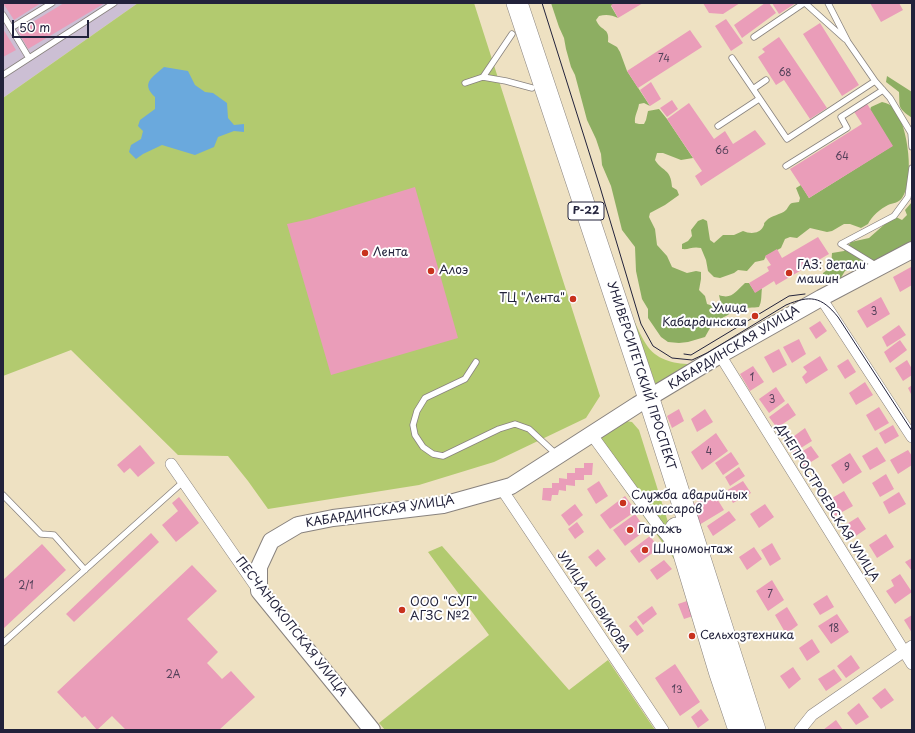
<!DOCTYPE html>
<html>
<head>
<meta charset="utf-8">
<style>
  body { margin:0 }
  #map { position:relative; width:915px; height:733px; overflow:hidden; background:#eee1c2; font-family:"Playpen Sans",sans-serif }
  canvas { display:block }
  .frame { position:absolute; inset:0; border:4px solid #22223b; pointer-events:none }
  .scale { position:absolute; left:12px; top:20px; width:77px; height:18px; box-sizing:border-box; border:2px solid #22223b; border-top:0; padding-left:5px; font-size:12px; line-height:14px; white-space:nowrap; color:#22223b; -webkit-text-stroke:3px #fff; paint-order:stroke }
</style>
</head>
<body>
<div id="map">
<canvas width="915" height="733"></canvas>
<div class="frame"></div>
<div class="scale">50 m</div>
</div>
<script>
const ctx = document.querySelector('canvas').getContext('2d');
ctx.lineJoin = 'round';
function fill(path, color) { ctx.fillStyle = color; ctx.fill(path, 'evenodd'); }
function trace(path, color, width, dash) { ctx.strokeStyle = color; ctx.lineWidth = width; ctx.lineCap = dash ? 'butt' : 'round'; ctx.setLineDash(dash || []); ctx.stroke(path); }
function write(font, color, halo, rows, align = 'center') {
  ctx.font = font + ' "Playpen Sans",sans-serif'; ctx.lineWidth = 4; ctx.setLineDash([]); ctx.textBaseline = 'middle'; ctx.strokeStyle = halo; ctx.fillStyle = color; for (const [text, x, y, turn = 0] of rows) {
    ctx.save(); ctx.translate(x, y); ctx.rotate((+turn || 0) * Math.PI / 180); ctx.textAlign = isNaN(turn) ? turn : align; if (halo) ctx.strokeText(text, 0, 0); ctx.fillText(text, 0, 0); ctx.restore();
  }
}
const industrial = new Path2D(`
  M3,3H138L3,98Z`);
const green = new Path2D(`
  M138,3H474L600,396L586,418L494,462L419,485L268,509L248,481L228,456L178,455L71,350L3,376V98Z
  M633,319C638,328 642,339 648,347C660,363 682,365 701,364L661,384L655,383Z
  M626,421L632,422L639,430L679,557L674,559L593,445L607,432Z
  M442,546L569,690L608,660L655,730H385L379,723L489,635L428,552Z`);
const forest = new Path2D(`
  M551,3H615L611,6L618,18C612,15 606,14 599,16L596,20C601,32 610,27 608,42L617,47L620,52L627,71L650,106L644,103L639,104C638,111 634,116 635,123L639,124H644L646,120L648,111L659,109L667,119L693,158L681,160L663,153H657L655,160C662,172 671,168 672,187L677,190L679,195L665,205L650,213L649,217L655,229L657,245L667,256L672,267L687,273L696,271L701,272V279L699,290L705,296L707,304L719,308L721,304L719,295C732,300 736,291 745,283H749L755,292L762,288C761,296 762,301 759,307C753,308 746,307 740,309C730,312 724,319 714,321L705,337L688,342L679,343L668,342L661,337L648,318V309L642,299L636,271L635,247L622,230L611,186L602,165L601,154L596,139L587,120L575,75L571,67L566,49L564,38L559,27Z
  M887,76L912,92V118C897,107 900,108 899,92L886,82Z
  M882,102C887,103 892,105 895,109C908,127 915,180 902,198C898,203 893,203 888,205C880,209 872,216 868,224L861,228L850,224H844L832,231L827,232L810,228L797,238L790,237L785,239L781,248L766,256L764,260L755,262L747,271L738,270L734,273L720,278L714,277L708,271L706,260L701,248C692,246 689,250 682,249V244L688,241L692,236L691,230L698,221L703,219L707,221L710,240L714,243L723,235H734L743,231C750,234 759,234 763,227C766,222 762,225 766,221C771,215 781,215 786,210C788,208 789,204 792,203C794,203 797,202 799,202L800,198L796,188L801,185L809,198L892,146L870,110L871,107Z
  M912,202V241L905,247L894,250L889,253L882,260L869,262C863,270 855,271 845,271L839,281L830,284L823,283V273L831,267L832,253L844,251L851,242L869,238L894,216L902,220L907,215L905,210Z`);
const water = new Path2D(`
  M164,67L188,71L195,85L205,92L213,93L227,103L228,118L234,125L244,124V132L234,131L218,137L214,147L195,155L162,145L143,154L136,159L129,152L131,145L141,139L143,131L138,126L140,120L155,109V97C140,83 153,77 164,67Z`);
const building = new Path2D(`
  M3,3H41L14,20Z
  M64,3H105L28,49L18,31Z
  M615,3H643L618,18L611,5Z
  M703,3H740L723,14L709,13Z
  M765,3H769L776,13L742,38L734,25Z
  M772,3H796L779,14Z
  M870,3H899L903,10L881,22Z
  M726,19L743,43L731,51L715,26Z
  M820,23L859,85L842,96L803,34Z
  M3,29L16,50L3,57Z
  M690,30L702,47L638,88L627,71Z
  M779,37L827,108L810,119L784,80L776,85L758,57L765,52L762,49Z
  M651,82L661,99L650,106L640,90Z
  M672,100L678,109L667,117L660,108Z
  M866,102L893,146L809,198L790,169L862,124L853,110Z
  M689,103L714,139L725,131L733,144L755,130L766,144L701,186L695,176L702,171L667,119Z
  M415,187L458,338L331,375L287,224L310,219Z
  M818,237L829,254L776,285L774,281L755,293L749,283L769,271L767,267L771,265L765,256L777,249L782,258Z
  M911,267L912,269V285L900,292L893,277Z
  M881,297L890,314L867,328L857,311Z
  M820,321L827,331L816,339L809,328Z
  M899,325L906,335L887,347L882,337Z
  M799,339L806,354L792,363L783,347Z
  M900,340L907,350L890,363L884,352Z
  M779,349L787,365L773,373L764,357Z
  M820,356L828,370L806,384L802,377L807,372L803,367Z
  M848,359L856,372L845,379L837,366Z
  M907,360L912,369V375L903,381L895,368Z
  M753,366L764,382L750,391L740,374Z
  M865,382L873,395L856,405L849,393Z
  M912,385V396L908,388Z
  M776,387L785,401L769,413L759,399Z
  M788,403L796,415L777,428L769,417Z
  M879,407L889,423L875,431L866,415Z
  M679,409L684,421L672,428L667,416Z
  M705,409L713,422L697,432L691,419Z
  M893,425L899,436L885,444L879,433Z
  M805,428L812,441L793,453L786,442Z
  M716,433L728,451L702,470L691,452Z
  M140,445L155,463L138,477L130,468L124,473L117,465Z
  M811,446L819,457L803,467L796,455Z
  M877,447L886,461L870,470L862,456Z
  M908,450L912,456V465L898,474L890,460Z
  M731,452L739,464L723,475L715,463Z
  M850,453L862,472L843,484L831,465Z
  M584,463H593L592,475H584V480H575V486L566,485V491L559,490L558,495H552L551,501L542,500L543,488H552V483H559V478L567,479V473H575V468H584Z
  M739,467L745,476L730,486L725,477Z
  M886,474L894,489L880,497L872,483Z
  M599,481L608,496L596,504L587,489Z
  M743,481L751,493L733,503L726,491Z
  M844,491L853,506L835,516L827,501Z
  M713,492L724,510L699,525L689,507Z
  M899,492L906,504L889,514L883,502Z
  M625,496L636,511L610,529L600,515Z
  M179,497L199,523L176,542L162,525L178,511L172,503Z
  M575,504L583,515L569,526L561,515Z
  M765,504L774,517L759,528L750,514Z
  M729,511L736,520L713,536L707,526Z
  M635,514L646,530L625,546L613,530Z
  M858,517L866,529L850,540L842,527Z
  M577,522L584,532L575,539L568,529Z
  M151,533L159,542L74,622L66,614Z
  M886,534L894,547L877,558L869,545Z
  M650,536L659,548L639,563L630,551Z
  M772,543L781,559L770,566L761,550Z
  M42,544L66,570L3,629V580Z
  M754,547L762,559L747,570L739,557Z
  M598,549L606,559L596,567L588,557Z
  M912,558V571L905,562Z
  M664,560L672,569L657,580L650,570Z
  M192,565L217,591L187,619L218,652L207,663L222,679L231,671L255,697L219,730H126L112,716L97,730L85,716L82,718L57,692Z
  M900,574L912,592L895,604L886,591L894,586L891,580Z
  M772,580L784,600L768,611L756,591Z
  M827,595L834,607L820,615L813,604Z
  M687,601L693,616L684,619L678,604Z
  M652,606L657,614L643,625L637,617Z
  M787,607L798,625L786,634L775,615Z
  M837,614L849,632L831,644L818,626Z
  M912,615V633L904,620Z
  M636,620L644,631L637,636L629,626Z
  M812,639L820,652L807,661L799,648Z
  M851,655L860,668L846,678L837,666Z
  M675,664L700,702L680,716L655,678Z
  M793,667L801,679L789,689L780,676Z
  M834,669L842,680L826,691L818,679Z
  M885,688L894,700L881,709L872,698Z
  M859,703L869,717L856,725L847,713Z
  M701,709L709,720L698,728L691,717Z
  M836,720L843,730H823Z`);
const lane = new Path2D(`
  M805,3L845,39
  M828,3L848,42L875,81L890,98L911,133L912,147
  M3,15L29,58
  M11,28L52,3
  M754,37L804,3
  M732,58L787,139L875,81
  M3,75L114,3
  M483,77L506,81L532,88
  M465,83L483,77L512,34
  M753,89L766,80
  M718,126L759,99
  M786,166L847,128L841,117L883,90
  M877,266L841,244L894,216L908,197L912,168
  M476,362L465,379L425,398L417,411L413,425L415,435L423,447L433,454L443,456L499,429L515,424L529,429L556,454
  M3,495L41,534L54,535L85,570
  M3,643L183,482`);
const street = new Path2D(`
  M821,298L912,437
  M720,355L912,664
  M592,435L659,527L677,548
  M171,464L259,591
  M501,488L663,730
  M800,730L812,715L912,646`);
const secondary = new Path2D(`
  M372,730L343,694L259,591V567L271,541L298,525L333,518L443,505L511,486L637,405L720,355L821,298L912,250`);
const highway = new Path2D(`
  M517,3L649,399L755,730
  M676,528L720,674L739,730`);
const tram = new Path2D(`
  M542,3L600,187L641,324L653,346L672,358L692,360L707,353L786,305C810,295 821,296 838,317L912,431
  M684,354L691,355L789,296L805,294`);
const markers = [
  [365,253,4,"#c8321e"],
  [431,271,4,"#c8321e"],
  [789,273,4,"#c8321e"],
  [573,299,4,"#c8321e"],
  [755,316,4,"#c8321e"],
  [623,503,4,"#c8321e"],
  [630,530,4,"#c8321e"],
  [645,550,4,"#c8321e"],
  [402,610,4,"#c8321e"],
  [692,636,4,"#c8321e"]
];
const numberNames = [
  ["74",664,59],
  ["68",785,73],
  ["66",722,151],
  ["64",842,157],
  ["3",874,312],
  ["1",752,378],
  ["3",772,400],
  ["4",709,452],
  ["9",847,468],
  ["2/1",26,586],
  ["7",770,595],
  ["18",834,629],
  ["2А",173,675],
  ["13",677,690]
];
const shields = [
  [586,211,36]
];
const shieldNames = [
  ["Р-22",586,211]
];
const poiNames = [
  ["Лента",373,253],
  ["ГАЗ: детали",797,266],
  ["машин",797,280],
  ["Алоэ",439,271],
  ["ТЦ \"Лента\"",565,299,"right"],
  ["Улица",747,309,"right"],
  ["Кабардинская",747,323,"right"],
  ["Служба аварийных",631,496],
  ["комиссаров",631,510],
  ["Гаражъ",638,530],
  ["Шиномонтаж",653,550],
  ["ООО \"СУГ\"",410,603],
  ["АГЗС №2",410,617],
  ["Сельхозтехника",700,636]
];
const streetNames = [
  ["КАБАРДИНСКАЯ УЛИЦА",734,348,-31],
  ["УНИВЕРСИТЕТСКИЙ ПРОСПЕКТ",641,376,72],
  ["ДНЕПРОСТРОЕВСКАЯ УЛИЦА",827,503,58],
  ["КАБАРДИНСКАЯ УЛИЦА",380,512,-9],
  ["УЛИЦА НОВИКОВА",593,602,56],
  ["ПЕСЧАНОКОПСКАЯ УЛИЦА",291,627,52]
];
fill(industrial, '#ccbfd4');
fill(green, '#b2ca6f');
fill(forest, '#8dae62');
fill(water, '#6aa9dd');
fill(building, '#ea9db9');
trace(lane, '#88827e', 7);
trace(street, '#88827e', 12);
trace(secondary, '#88827e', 18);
trace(highway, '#88827e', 22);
trace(lane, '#fff', 5.5);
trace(street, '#fff', 11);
trace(secondary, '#fff', 16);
trace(highway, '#fff', 21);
trace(tram, '#22223b', 1);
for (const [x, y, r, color] of markers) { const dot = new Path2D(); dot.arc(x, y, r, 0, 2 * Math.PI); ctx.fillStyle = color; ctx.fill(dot); trace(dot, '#fff', 1.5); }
write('10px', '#54415a', null, numberNames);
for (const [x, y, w] of shields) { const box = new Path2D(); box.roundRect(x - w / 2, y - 9, w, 18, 3); ctx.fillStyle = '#fff'; ctx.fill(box); trace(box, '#22223b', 1); }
write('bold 11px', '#22223b', null, shieldNames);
write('12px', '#22223b', '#fff', poiNames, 'left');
write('12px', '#22223b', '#fff', streetNames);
</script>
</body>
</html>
